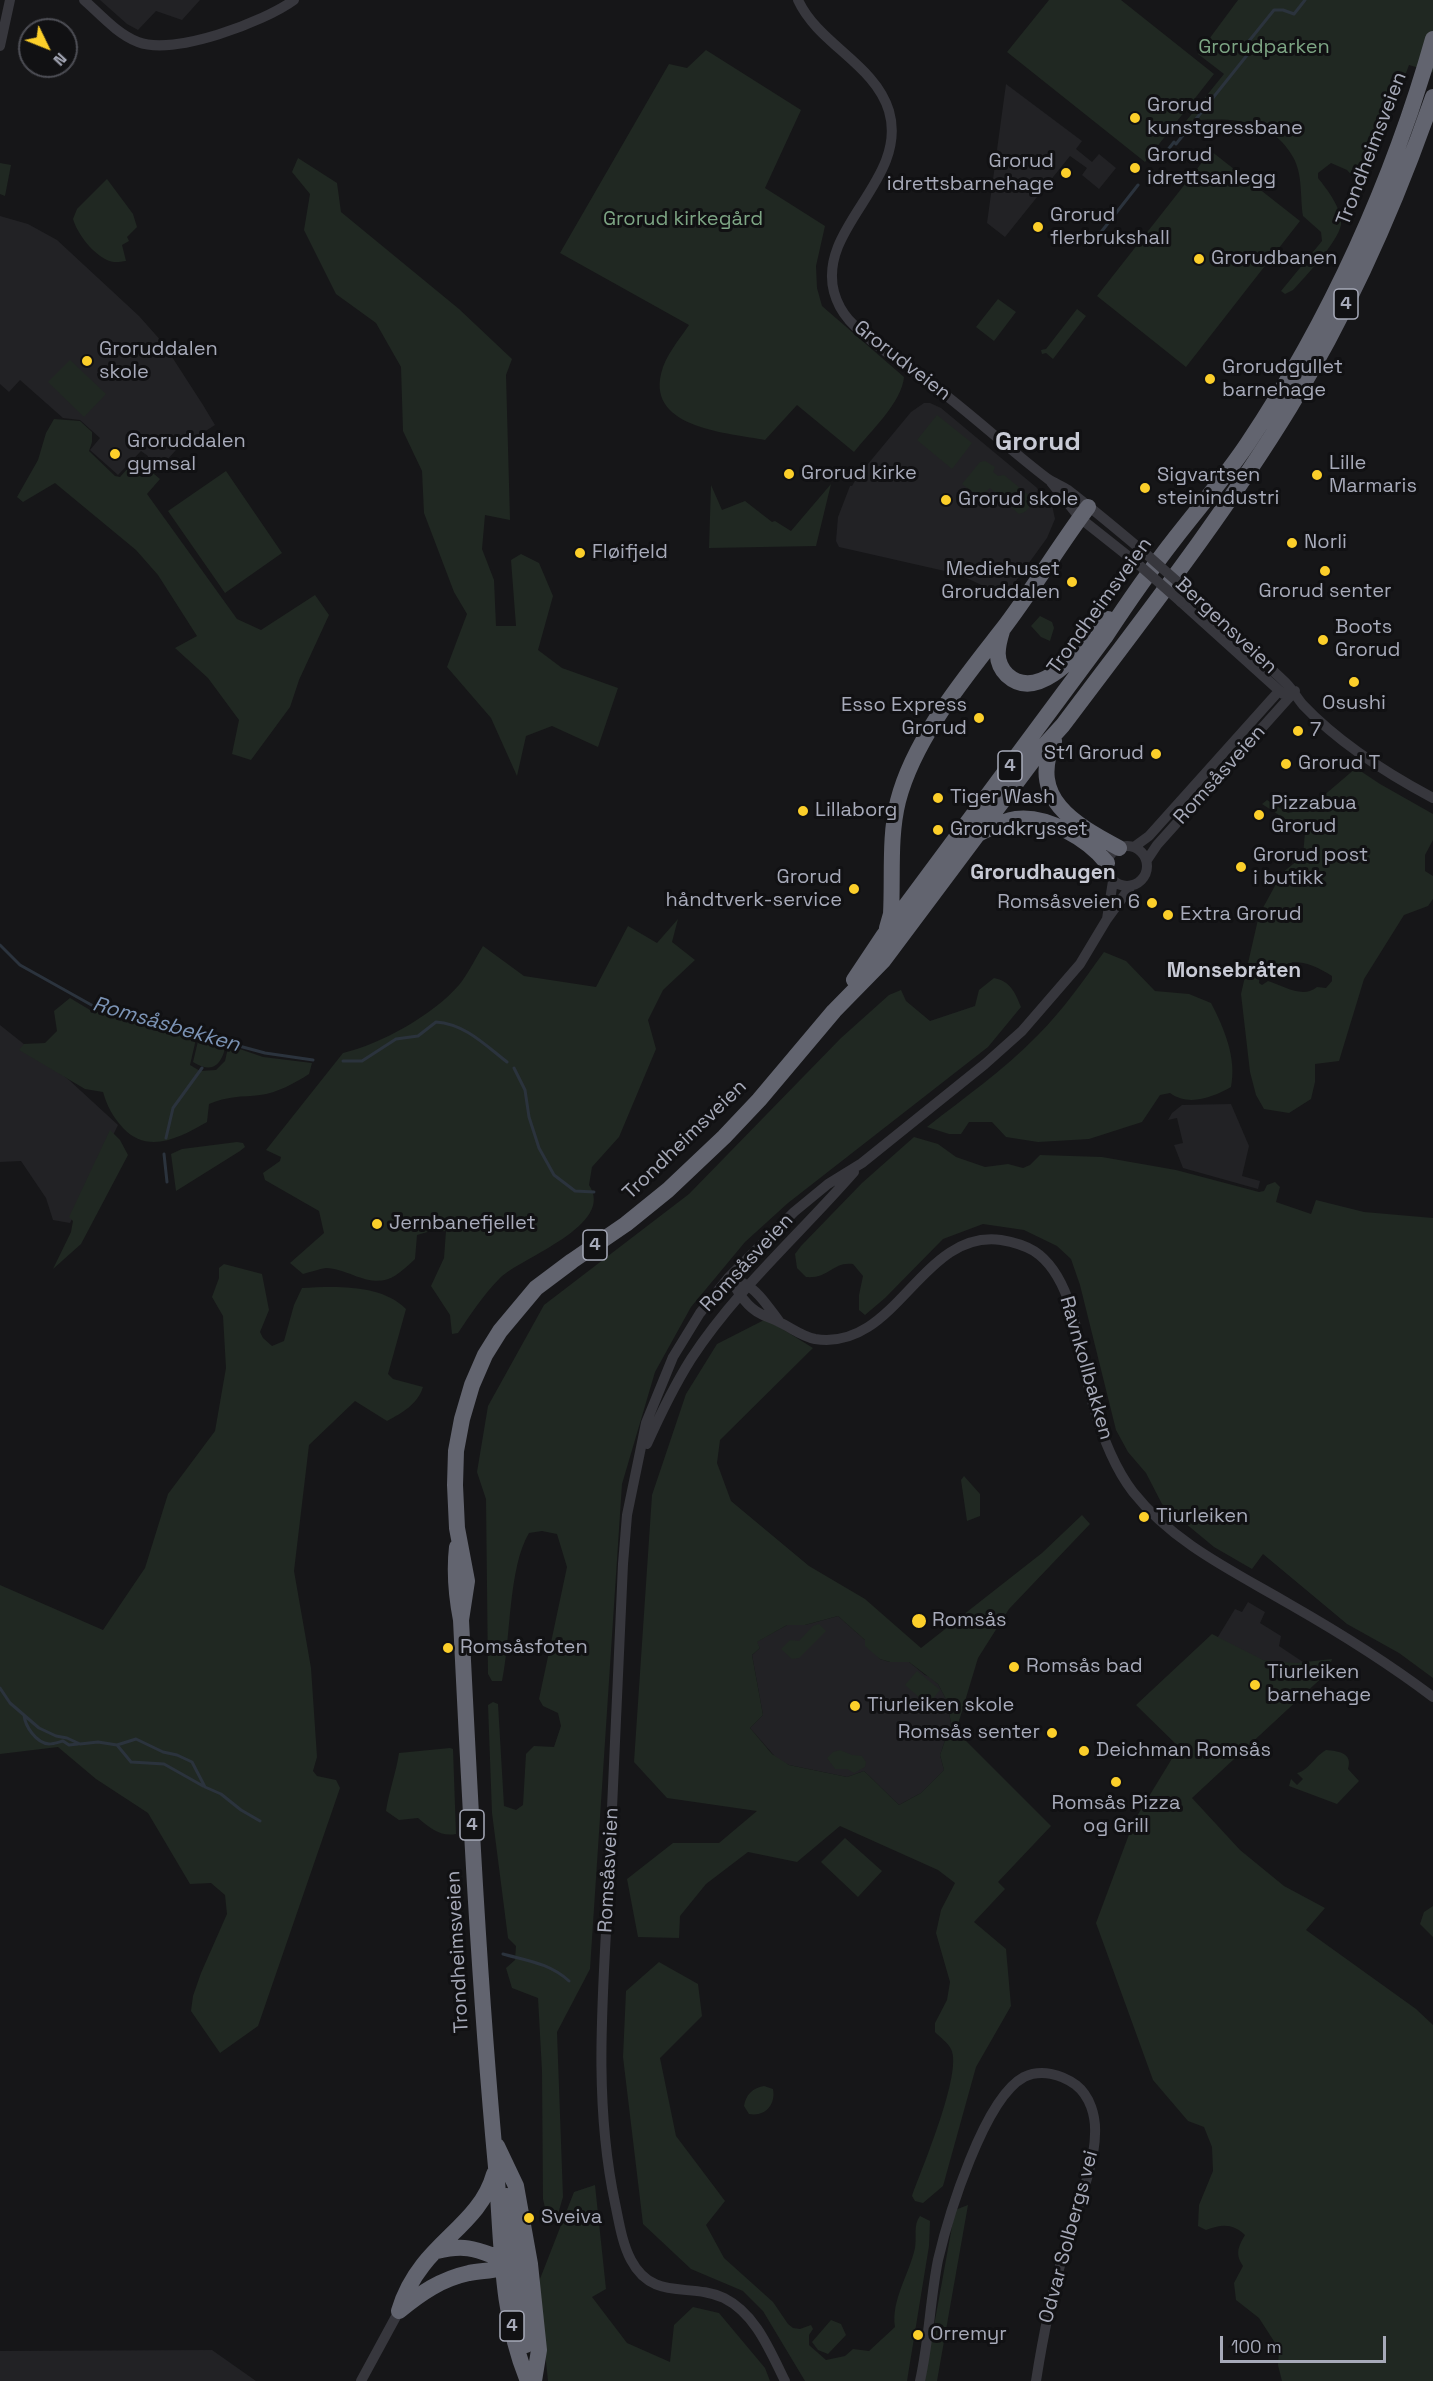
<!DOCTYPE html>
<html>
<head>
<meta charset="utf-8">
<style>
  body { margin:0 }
  #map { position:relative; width:1433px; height:2381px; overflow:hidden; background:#161618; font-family:"Space Grotesk",sans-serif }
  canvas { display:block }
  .north { position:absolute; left:18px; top:18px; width:60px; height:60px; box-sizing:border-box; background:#111113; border:2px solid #4d4e55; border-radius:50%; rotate:133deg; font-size:16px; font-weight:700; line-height:24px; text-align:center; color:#a7aab9 }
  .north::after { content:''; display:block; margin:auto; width:21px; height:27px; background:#fccf2a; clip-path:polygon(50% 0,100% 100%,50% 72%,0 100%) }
  .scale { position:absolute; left:1220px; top:2336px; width:166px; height:27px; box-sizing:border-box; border:3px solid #a7aab9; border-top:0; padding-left:8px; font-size:18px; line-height:21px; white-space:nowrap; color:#a7aab9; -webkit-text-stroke:4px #111113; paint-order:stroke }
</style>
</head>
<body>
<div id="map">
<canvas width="1433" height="2381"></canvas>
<div class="north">N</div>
<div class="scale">100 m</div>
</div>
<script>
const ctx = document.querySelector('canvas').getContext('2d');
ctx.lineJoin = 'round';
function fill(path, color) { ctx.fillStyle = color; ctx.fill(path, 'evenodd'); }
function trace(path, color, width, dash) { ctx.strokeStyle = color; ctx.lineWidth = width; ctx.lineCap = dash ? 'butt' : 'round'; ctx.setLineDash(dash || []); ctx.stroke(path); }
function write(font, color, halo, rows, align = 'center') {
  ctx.font = font + ' "Space Grotesk",sans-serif'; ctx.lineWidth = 6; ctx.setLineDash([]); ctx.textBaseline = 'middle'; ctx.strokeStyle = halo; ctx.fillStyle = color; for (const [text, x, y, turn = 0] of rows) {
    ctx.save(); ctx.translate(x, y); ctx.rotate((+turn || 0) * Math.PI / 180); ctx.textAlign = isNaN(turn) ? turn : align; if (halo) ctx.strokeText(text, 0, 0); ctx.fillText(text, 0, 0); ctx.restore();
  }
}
const built = new Path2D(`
  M100,0H200L182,20L156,11L138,30L127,24Z
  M1006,84L1082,141L1076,149L1092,162L1099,154L1116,168L1099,189L1082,175L1087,168L1070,156L1005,237L987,223Z
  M0,216L28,224L57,240L139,316L163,343L203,405L215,425L176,450L157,471L151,470L146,463L148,456L141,451L118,475L90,450L100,438L80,420L63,418L20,380L9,392L0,384Z
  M924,403H930L941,408L1036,487L1052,505L1055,519L1047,538L1005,596L958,574L839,547L836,541L838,517L850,486H852L858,476L911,412Z
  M0,1025L69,1080L118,1125L70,1223L53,1220L46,1198L21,1161L0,1162Z
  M1231,1104L1249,1146L1242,1176L1260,1181L1258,1189L1183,1168L1174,1145L1183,1143L1177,1118L1168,1120L1172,1113L1182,1105Z
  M1248,1602L1265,1612L1260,1623L1281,1636L1279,1646L1315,1670L1210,1650L1235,1609L1242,1612Z
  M838,1616L865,1640L880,1659L890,1662H909L925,1675L930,1677L938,1684L947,1701L951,1723L940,1755L944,1770L921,1793L899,1805L864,1771L847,1777L789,1765L778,1760L750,1728L763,1715L752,1655L760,1648L756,1642L787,1625H805Z
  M212,2350L256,2381H0V2351Z`);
const green = new Path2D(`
  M1049,0H1121L1214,74L1145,162L1007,52Z
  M1238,0H1433V72L1409,65L1384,133H1379V143L1370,157L1368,173L1361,179L1356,180L1347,170L1331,163L1318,173V178C1327,189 1343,210 1341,225C1337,243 1306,276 1293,290L1285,294L1281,291L1322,241L1321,232L1303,216C1300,197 1303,174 1293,157C1270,116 1226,118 1186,121L1224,74L1198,54Z
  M706,50L801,110L765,188L825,226L816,266L817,288L822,306L904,377C902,402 870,432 854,452L797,405L765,440C730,433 648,429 661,374C665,356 679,340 689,325L560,253L669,64L687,68Z
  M1211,151L1300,221L1186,367L1097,296Z
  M298,158L337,183L341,212L459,309L512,359L506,375L510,520L485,515L482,549L494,580L496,626H516L511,560L521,554L539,563L553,596L538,650L562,668L618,688L598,747L552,726L526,736L517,776L491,718L447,667L467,614L454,592L424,513L422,471L403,431L401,367L376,323L336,294L304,230L310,194L292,172Z
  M0,163L11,165L5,196L0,194Z
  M107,179L133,214L137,227L127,237L129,241L122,245L126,261C119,262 113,263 107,260C92,253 77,233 73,219L77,209Z
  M998,299L1016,312L994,341L976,327Z
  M1077,309L1086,316L1053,359L1046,353L1042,354L1041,350L1046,349Z
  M70,360L106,394L84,417L48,382Z
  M937,415L972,443L952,469L917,440Z
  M54,419L80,421L92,432V442L89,451L115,476L120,477L136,459L142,457L148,469L160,479L147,494L237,619L261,630L315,595L329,615L299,680L290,707L251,760L232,754L239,720L208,678L175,648L197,636L158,575L136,550L55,483L23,502L17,497L38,460L46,433Z
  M985,461L995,467L993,472L998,476L1004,475L1032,498C1030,506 1029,512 1019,514L990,488L983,494L974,493L962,484L980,462Z
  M226,471L282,553L225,593L168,511Z
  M831,484L816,546L709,548L711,485L722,510L745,501L772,522L775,521L791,531Z
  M1040,616L1052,622L1054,628L1050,641L1041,637L1031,626Z
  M1356,768L1380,784L1433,814V840L1425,855V871L1433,876V899L1428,906L1404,915L1364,979L1339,1061L1315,1064V1082L1311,1099L1289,1113L1264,1109L1256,1095L1250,1072L1241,994L1259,915L1282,873L1303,856L1305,832L1262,804L1267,800L1288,813L1308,809ZM1292,962C1308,962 1319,968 1332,976V981L1326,988L1317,987C1303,999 1284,986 1268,981L1262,985L1259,983L1260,974H1283L1289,970Z
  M678,919L672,942L695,960L663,990L648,1020L656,1049L619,1137L592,1167L589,1185C616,1225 522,1257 500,1278C484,1294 470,1315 458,1333L452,1334L450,1315L431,1286L444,1258L446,1231H431L417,1235L415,1259C393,1280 383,1287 353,1275C345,1272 335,1268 326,1268C319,1269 311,1272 303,1274L290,1263L324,1233L319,1211L265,1180L263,1173L280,1161L281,1157L266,1150L343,1053C381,1044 433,1015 459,985C468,974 475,959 483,946L524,976L596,987L628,926L657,943Z
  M1104,952L1126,961L1155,991L1189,994L1211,1003C1224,1028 1237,1058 1231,1087C1213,1097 1189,1107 1170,1093L1160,1095L1142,1122L1089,1139L1038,1142L1006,1137L992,1122H969L961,1134H949L927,1127C964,1098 1005,1069 1038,1035C1063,1010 1083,981 1104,952Z
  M994,978C1010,981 1015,992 1021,1007L988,1047L788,1203L745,1242L691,1307L655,1372L622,1484L590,1969L557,2032L563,2197L556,2221L549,2226L543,2199L542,2071L538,1998L512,1988L506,1968L515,1960L516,1946L508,1938L492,1813L488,1705L493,1702L498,1704L504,1806L516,1810L523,1805L526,1754L534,1746L554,1747L561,1726L558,1713L543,1706L539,1699L567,1567L557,1534L542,1531L529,1533C508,1568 511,1639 502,1681H492L488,1674L486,1499L477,1472L488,1406L544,1305L689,1194L841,1038L889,995L901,990L906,1001L930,1021L975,1006L979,990Z
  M70,998L90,1010L196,1039L190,1065L200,1071L216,1070L225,1061L228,1048L231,1046L263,1057L312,1063L309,1074C295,1083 277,1093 260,1095C242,1097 227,1096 209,1104L207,1122C181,1137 148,1155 123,1128C113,1117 107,1106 103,1092L85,1089L19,1050L24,1044L45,1043L57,1031L54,1011Z
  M200,1033L227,1040C223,1061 216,1076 193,1062Z
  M110,1130L120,1140L128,1155L81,1244L53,1269L71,1232L73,1221L69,1217Z
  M914,1137L938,1144L956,1157L985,1167L1008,1164L1023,1168L1030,1165L1040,1155L1102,1157L1176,1170L1259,1192L1264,1191L1267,1185L1275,1182L1280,1187L1276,1202L1311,1214L1316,1200L1364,1212L1433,1218V1678L1399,1653L1347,1624L1263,1554L1252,1569L1214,1547L1162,1504L1146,1473L1128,1452L1116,1430L1080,1285L1071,1259L1057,1246L1024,1230L983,1224L943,1239L885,1298L865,1315L859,1310V1295L863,1276L853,1264C833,1261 829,1279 806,1277L797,1268L795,1254L801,1246L862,1183Z
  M237,1142L243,1143L245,1147L240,1151L176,1191L171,1154L182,1149Z
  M224,1264L262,1274L269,1310L260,1332L263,1338L272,1346L284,1341L294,1305L302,1288C335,1286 382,1284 406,1309L388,1374L393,1379L423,1387C418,1404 402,1413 387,1421L355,1401L309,1445L294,1571L311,1668L317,1757L313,1771L317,1776L336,1780L340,1788L258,2026L220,2053L191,2011L193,1996L201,1973L227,1914L225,1895L211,1883L190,1884L148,1813L96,1779L58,1747L0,1754V1585L103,1630L145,1568L168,1494L215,1431L226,1368L223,1316L212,1297L219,1278V1268Z
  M766,1319L813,1348L720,1440L717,1463L731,1501L809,1566L865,1599L921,1648L1042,1553L1082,1515L1090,1524L1009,1609L978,1658L956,1731L1051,1826L998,1882L1005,1889L974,1922L1006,1949L1011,2006L976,2067L943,2186L923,2203L915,2201L912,2196C922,2168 963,2072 951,2049C948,2043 940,2037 935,2032V2023L947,2000L950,1982L936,1933L941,1910L955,1883L938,1870L840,1826L797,1862L748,1852L706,1884L680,1916L679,1938L638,1937L627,1879L673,1843H719L757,1811L667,1798L634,1762L652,1495L686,1394L717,1344ZM838,1616L865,1640V1646L880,1659L890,1662H909L938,1684L947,1701L951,1723L940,1755L944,1770L921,1793L899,1805L864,1771L847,1777L789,1765L772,1754L750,1728L763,1715L752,1655L760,1648L757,1642L787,1625H805Z
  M964,1476L980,1494V1516L967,1521L961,1480Z
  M819,1624L826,1631L799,1658L792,1659L781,1649L790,1640L799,1641L813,1626Z
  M1212,1634L1263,1660L1296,1663L1332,1659L1328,1672L1192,1798L1240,1850L1284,1886L1325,1908L1306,1930L1416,2009L1433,2025V2381H1282L1278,2365L1279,2349L1259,2318L1236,2300L1234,2283L1243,2266C1235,2254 1238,2247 1245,2235C1233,2223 1221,2224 1206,2230L1198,2226L1199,2205L1213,2171L1212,2147L1204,2127L1188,2121L1153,2080L1096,1923L1134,1821L1179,1747L1136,1705Z
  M917,1671L940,1690L928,1705L905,1685Z
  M450,1748L453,1749L456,1834C440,1837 430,1828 418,1818L399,1820L386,1811C389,1791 396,1773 399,1753Z
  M840,1750L852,1755L862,1756L866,1762L865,1767L854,1773L847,1769H835L827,1758L833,1752Z
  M1326,1750C1339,1751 1353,1753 1348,1769L1359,1781L1337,1804L1289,1786L1291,1779L1297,1785L1303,1779L1297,1773C1308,1771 1315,1756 1326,1750Z
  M845,1838L882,1871L858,1897L821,1862Z
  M1433,1906V1937L1420,1924L1424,1912Z
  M659,1962L698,1984L702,2016L660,2058L676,2136L725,2201L706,2225L724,2258L773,2302L788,2324L793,2328L800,2329L811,2325L813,2329L809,2335V2345L826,2360L845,2356L853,2349L869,2351L895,2327C891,2300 909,2275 915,2248C917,2237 913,2225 920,2216L930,2221L929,2246L907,2381H805L763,2311L743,2291L691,2269L643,2224L623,2057L626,1991Z
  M764,2086L773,2089C776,2105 765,2117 749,2114L744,2106C746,2095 752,2088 764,2086Z
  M595,2185L606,2289L592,2297L627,2343L670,2362L674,2325L693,2307L719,2313L765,2368L770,2381H548L538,2284L574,2192Z
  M968,2205L937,2381H924L955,2210Z
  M831,2320L841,2324L846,2335L828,2354L818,2350L812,2342Z`);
const stream = new Path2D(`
  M1249,41L1274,10H1283L1294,14L1305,0
  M1159,161L1174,142L1176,144L1248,54L1242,50
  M1098,236L1138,185
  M0,945L20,965L95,1007L265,1053L313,1060
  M343,1061H362L396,1039L418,1036L436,1022C465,1024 485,1045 507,1062
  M514,1068L525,1090L529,1117L539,1148L554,1175L575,1191L594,1192
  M166,1138L173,1108L202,1068
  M164,1154L167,1182
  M0,1688L10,1703L39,1728L56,1736L67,1738L80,1744L98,1742L117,1745L136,1739L163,1752L177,1755L192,1762L205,1787L221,1794L241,1810L260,1821
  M24,1715C25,1726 36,1743 49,1744C53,1744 59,1742 63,1741L69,1745L78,1744
  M117,1745L131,1762L164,1764L203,1786
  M503,1954C528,1961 549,1963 569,1981`);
const minor = new Path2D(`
  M84,0C100,14 117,34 138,42C174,56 264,22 294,0
  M798,0C818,44 875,64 889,111C909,180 817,227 834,292C837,303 842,312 849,320C874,347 910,367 939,390C976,418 1011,451 1048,479C1054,483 1062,486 1068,490C1094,510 1120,532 1145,553
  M0,46L10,0
  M1051,482L1080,518L1138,564
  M1189,592L1286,683C1293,690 1297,698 1303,705C1340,744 1386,773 1433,798
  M1181,602L1283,694
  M1107 866a20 20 0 1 1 40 0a20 20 0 1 1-40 0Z
  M1134,847L1149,836L1279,691
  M1147,860L1157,845L1295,691
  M1107,919L1113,881
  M729,1277C737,1290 746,1307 761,1314C767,1317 774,1319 779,1322C792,1328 801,1336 815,1339C897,1352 921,1229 1001,1240C1013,1242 1024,1245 1034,1251C1076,1278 1080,1356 1092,1401C1101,1433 1113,1466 1133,1492C1174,1544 1235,1572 1291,1605C1340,1633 1388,1663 1433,1697
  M743,1283C758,1290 769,1308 779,1321
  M647,1444C660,1415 674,1386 691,1359C736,1290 800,1234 854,1172
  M361,2381L399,2311
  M785,2381C770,2351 756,2314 724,2298C690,2282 653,2302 631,2260C622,2243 619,2222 615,2203C592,2095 604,1984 609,1875C614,1771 618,1668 623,1564L627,1515L646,1423L673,1357L700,1313L729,1277L794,1212L828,1184L862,1163L985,1064L1022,1031L1080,964L1107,919L1131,886
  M920,2381C929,2341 930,2300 938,2260C948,2217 984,2098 1024,2077C1041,2069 1061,2074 1076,2085C1090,2096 1096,2116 1095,2134C1095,2165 1074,2216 1065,2248C1052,2292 1043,2336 1036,2381`);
const highway = new Path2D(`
  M1002,631C997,647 994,662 1007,675C1042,707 1087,640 1108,619
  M1054,741C1028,798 1074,824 1119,848
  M980,833C992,827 1003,821 1016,819C1047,815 1088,839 1107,863
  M887,928L891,914C893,877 889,837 898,801C914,739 963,680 1002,630C1032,591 1058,547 1088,507
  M854,980L884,935L1105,637C1128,602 1151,569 1176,537C1201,505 1226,476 1248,443C1330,320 1393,181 1433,39
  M457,1547C454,1573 456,1594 461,1620C470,1802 479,1985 496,2167C502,2238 500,2315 528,2381
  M461,1620L467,1581L457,1528L455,1485L456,1451L462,1419L472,1385L485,1355L500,1331L536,1288L572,1261L626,1224L668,1190L724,1137L759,1100L834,1011L883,961L1043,747L1063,725C1141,621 1222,518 1290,407C1349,310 1396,204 1433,97
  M497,2146L516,2186L530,2264L539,2350L534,2381
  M437,2251C474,2242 482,2254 515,2263L526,2345
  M399,2311C421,2293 441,2279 469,2273C486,2270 501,2271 515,2263L507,2196
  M399,2311C404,2294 412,2279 423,2265C447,2234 483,2214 494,2174`);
const minorBridge = new Path2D(`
  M1145,553L1189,592
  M1138,564L1181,602`);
const markers = [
  [1135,118,6,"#fccf2a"],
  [1135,168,6,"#fccf2a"],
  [1066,173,6,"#fccf2a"],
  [1038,227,6,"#fccf2a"],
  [1199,259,6,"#fccf2a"],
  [87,361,6,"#fccf2a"],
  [1210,379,6,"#fccf2a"],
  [115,454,6,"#fccf2a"],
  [789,474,6,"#fccf2a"],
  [1317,475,6,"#fccf2a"],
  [1145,488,6,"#fccf2a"],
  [946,500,6,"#fccf2a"],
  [1292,543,6,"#fccf2a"],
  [580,553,6,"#fccf2a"],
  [1325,571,6,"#fccf2a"],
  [1072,582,6,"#fccf2a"],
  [1323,640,6,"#fccf2a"],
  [1354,682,6,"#fccf2a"],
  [979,718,6,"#fccf2a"],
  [1298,731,6,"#fccf2a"],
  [1156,754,6,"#fccf2a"],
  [1286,764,6,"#fccf2a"],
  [938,798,6,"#fccf2a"],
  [803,811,6,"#fccf2a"],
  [1259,815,6,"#fccf2a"],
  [938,830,6,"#fccf2a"],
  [1241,867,6,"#fccf2a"],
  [854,889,6,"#fccf2a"],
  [1152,903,6,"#fccf2a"],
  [1168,915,6,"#fccf2a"],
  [377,1224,6,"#fccf2a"],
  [1144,1517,6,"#fccf2a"],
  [919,1621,8,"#fccf2a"],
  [448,1648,6,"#fccf2a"],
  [1014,1667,6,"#fccf2a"],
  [1255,1685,6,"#fccf2a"],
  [855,1706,6,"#fccf2a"],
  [1052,1733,6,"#fccf2a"],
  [1084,1751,6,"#fccf2a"],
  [1116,1782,6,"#fccf2a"],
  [529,2218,6,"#fccf2a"],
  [918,2335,6,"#fccf2a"]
];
const shields = [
  [1346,304,24],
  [1010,766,24],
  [595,1245,24],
  [472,1825,24],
  [512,2326,24]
];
const shieldNames = [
  ["4",1346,304],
  ["4",1010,766],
  ["4",595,1245],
  ["4",472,1825],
  ["4",512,2326]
];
const parkNames = [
  ["Grorudparken",1264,48],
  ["Grorud kirkegård",683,220]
];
const poiNames = [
  ["Grorud",1147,106],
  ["kunstgressbane",1147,129],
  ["Grorud",1147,156],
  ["idrettsanlegg",1147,179],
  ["Grorud",1054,162,"right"],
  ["idrettsbarnehage",1054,185,"right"],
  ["Grorud",1050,216],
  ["flerbrukshall",1050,239],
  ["Grorudbanen",1211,259],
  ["Groruddalen",99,350],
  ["skole",99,373],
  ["Grorudgullet",1222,368],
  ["barnehage",1222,391],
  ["Groruddalen",127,442],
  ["gymsal",127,465],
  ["Lille",1329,464],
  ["Marmaris",1329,487],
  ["Grorud kirke",801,474],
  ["Sigvartsen",1157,476],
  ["steinindustri",1157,499],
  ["Grorud skole",958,500],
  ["Norli",1304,543],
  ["Fløifjeld",592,553],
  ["Mediehuset",1060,570,"right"],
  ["Groruddalen",1060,593,"right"],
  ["Grorud senter",1325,592,"center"],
  ["Boots",1335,628],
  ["Grorud",1335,651],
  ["Osushi",1354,704,"center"],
  ["Esso Express",967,706,"right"],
  ["Grorud",967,729,"right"],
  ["7",1310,731],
  ["St1 Grorud",1144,754,"right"],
  ["Grorud T",1298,764],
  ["Tiger Wash",950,798],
  ["Pizzabua",1271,804],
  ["Grorud",1271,827],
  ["Lillaborg",815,811],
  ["Grorudkrysset",950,830],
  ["Grorud post",1253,856],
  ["i butikk",1253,879],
  ["Grorud",842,878,"right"],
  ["håndtverk-service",842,901,"right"],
  ["Romsåsveien 6",1140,903,"right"],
  ["Extra Grorud",1180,915],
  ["Jernbanefjellet",389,1224],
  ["Tiurleiken",1156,1517],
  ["Romsås",932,1621],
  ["Romsåsfoten",460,1648],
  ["Romsås bad",1026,1667],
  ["Tiurleiken",1267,1673],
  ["barnehage",1267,1696],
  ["Tiurleiken skole",867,1706],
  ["Romsås senter",1040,1733,"right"],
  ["Deichman Romsås",1096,1751],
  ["Romsås Pizza",1116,1804,"center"],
  ["og Grill",1116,1827,"center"],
  ["Sveiva",541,2218],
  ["Orremyr",930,2335]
];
const streetNames = [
  ["Trondheimsveien",1372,149,-69],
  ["Grorudveien",902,361,38],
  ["Trondheimsveien",1100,606,-54],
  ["Bergensveien",1226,626,43],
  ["Romsåsveien",1220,775,-48],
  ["Trondheimsveien",685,1140,-44],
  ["Romsåsveien",747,1263,-47],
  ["Ravnkollbakken",1086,1368,74],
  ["Romsåsveien",609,1870,-87],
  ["Trondheimsveien",458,1952,-93],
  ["Odvar Solbergs vei",1069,2237,-75]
];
const neighbourhoodNames = [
  ["Grorudhaugen",1043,873],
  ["Monsebråten",1234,971]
];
const waterNames = [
  ["Romsåsbekken",166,1025,16]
];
const districtNames = [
  ["Grorud",1038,443]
];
fill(built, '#222225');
fill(green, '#202822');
trace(stream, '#2b333d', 3);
trace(minor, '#37373d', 10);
trace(highway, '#62646f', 16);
trace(minorBridge, '#37373d', 10);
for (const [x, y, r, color] of markers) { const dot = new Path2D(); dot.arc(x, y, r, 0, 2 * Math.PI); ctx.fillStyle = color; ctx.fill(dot); trace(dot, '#111113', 2); }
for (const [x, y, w] of shields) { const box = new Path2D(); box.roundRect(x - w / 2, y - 15, w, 30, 4.5); ctx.fillStyle = '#111113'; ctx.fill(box); trace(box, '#a7aab9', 1.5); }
write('bold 18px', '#a7aab9', null, shieldNames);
write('20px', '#7da584', '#111113', parkNames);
write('20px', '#a7aab9', '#111113', poiNames, 'left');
write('20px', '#a7aab9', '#111113', streetNames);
write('bold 21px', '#c8cad5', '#111113', neighbourhoodNames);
write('italic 21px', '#7c94b6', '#111113', waterNames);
write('bold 26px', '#c8cad5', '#111113', districtNames);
</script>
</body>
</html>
